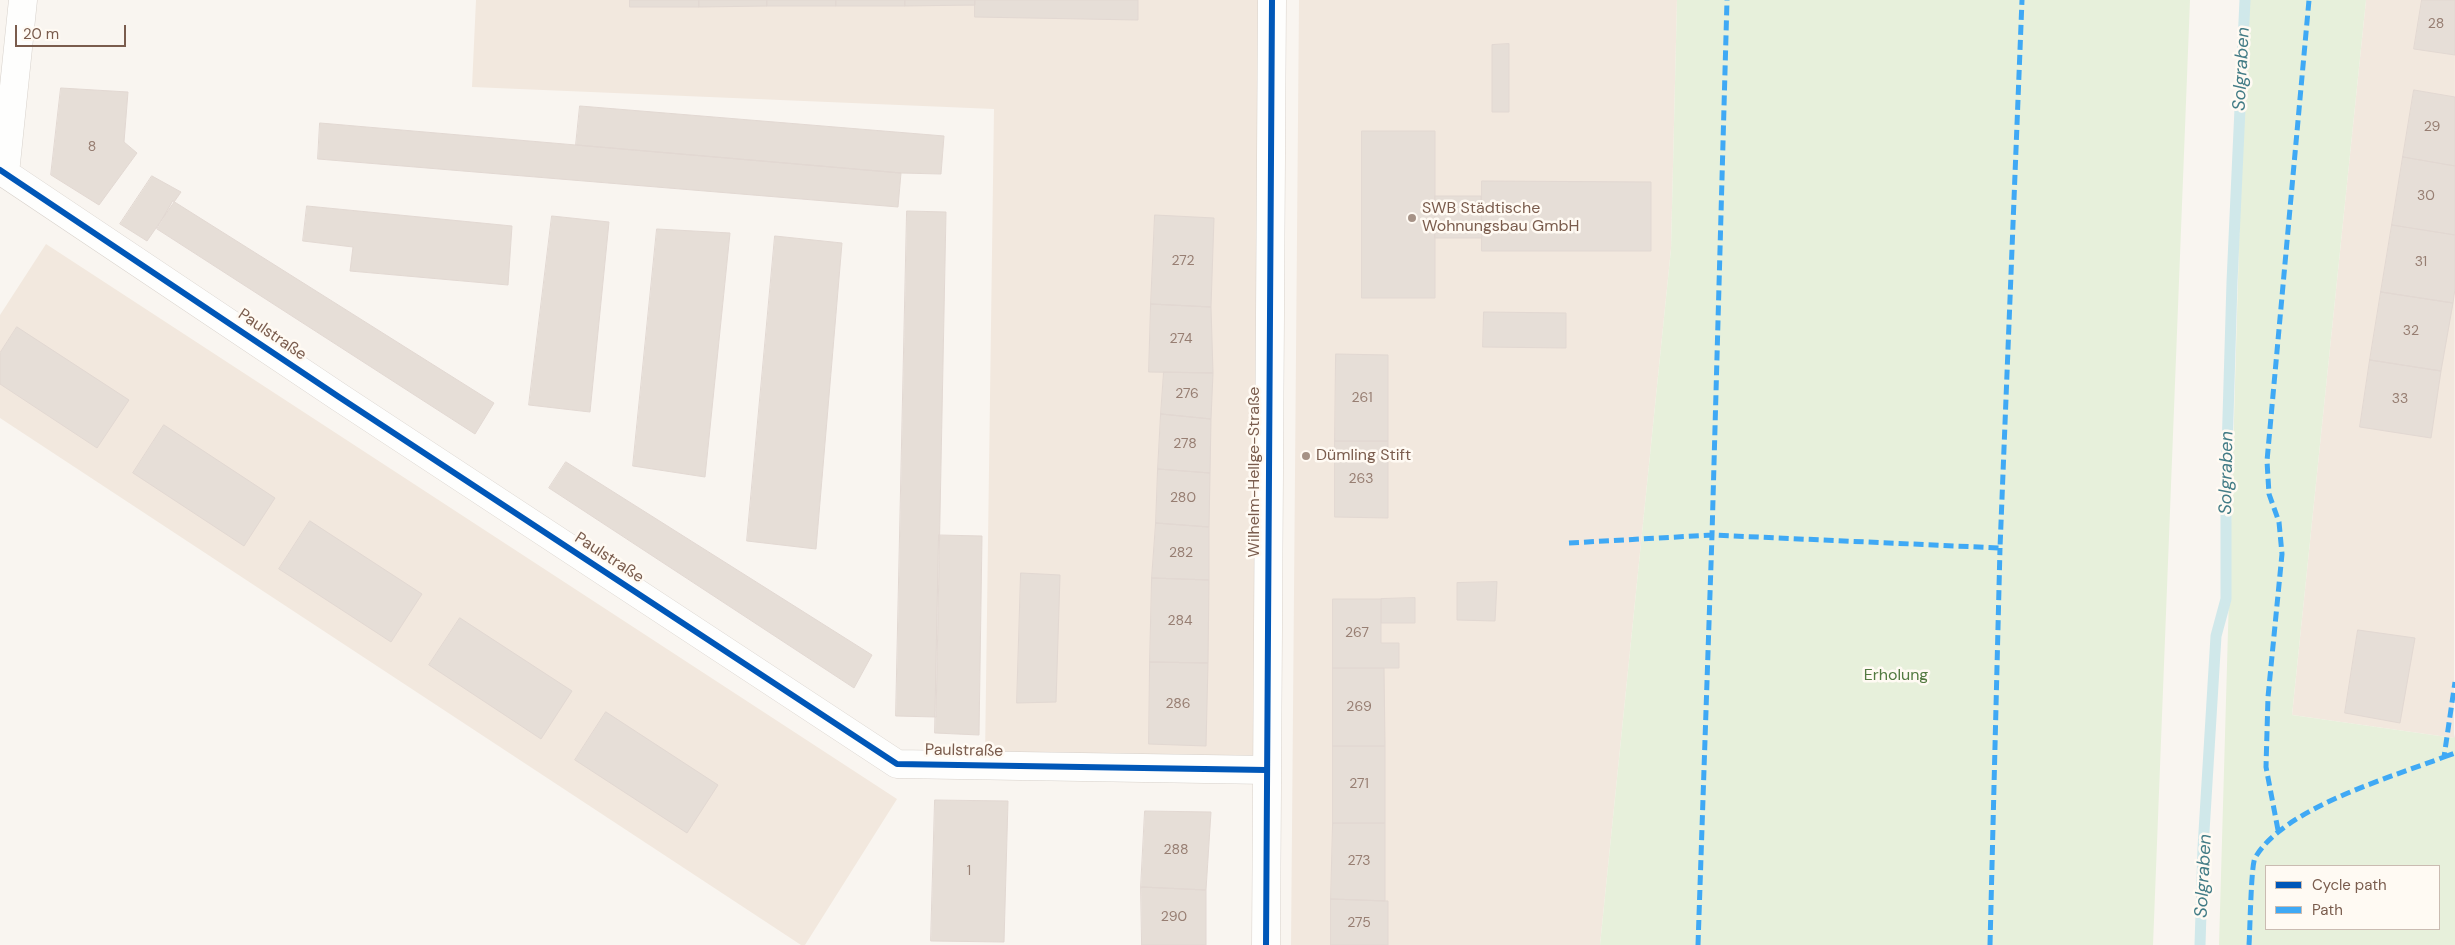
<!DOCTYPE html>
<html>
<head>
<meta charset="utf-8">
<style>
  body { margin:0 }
  #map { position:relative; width:2455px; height:945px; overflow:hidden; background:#f9f5f0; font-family:"DM Sans",sans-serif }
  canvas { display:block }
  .legend { position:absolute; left:2265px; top:865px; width:175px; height:65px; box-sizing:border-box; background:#fffaf3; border:1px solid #cabbb1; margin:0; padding:6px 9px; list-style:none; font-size:15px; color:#7a5c4d }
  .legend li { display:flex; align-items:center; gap:10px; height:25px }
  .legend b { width:25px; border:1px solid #cabbb1 }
  .scale { position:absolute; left:15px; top:25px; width:111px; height:22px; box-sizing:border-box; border:2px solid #7a5c4d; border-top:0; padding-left:6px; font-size:15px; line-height:18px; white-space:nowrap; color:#7a5c4d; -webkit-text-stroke:4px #fffaf3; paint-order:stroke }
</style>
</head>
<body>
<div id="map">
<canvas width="2455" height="945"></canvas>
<ul class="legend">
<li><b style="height:6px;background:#0057b8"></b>Cycle path</li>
<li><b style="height:6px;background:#3fa9f5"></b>Path</li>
</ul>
<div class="scale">20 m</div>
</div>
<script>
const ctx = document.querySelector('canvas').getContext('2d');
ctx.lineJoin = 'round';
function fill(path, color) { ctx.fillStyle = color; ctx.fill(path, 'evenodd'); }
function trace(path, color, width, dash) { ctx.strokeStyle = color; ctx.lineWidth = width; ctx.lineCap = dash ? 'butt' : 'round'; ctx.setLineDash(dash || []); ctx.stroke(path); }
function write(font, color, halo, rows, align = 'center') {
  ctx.font = font + ' "DM Sans",sans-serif'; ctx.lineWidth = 5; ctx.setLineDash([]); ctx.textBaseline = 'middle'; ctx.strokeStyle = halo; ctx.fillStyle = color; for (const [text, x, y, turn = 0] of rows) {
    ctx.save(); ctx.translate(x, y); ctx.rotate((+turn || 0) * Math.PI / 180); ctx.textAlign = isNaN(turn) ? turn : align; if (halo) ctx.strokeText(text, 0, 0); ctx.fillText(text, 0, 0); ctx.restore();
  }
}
const residential = new Path2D(`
  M476,0H1265L1264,763L985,757L994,109L472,87Z
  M1299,0H1677L1671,249L1600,945H1291Z
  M2366,0H2455L2454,738L2292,715Z
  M46,244L897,799L805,945H801L0,418V315Z`);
const green = new Path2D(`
  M1677,0H2190L2153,945H1600L1671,249Z
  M2246,0H2366L2292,715L2454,738L2455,734V945H2219ZM2266,866H2439V929H2266Z`);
const stream = new Path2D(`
  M2200,945L2203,848L2216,636L2226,599V485L2232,282L2245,0`);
const building = new Path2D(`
  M630,0H699V7H630Z
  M699,0H767V6L699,7Z
  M767,0H836V6H767Z
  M836,0H905V6H836Z
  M905,0H975V5L905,6Z
  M975,0H1138V20L975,17Z
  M2422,0H2455V55L2414,49Z
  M1509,44V112H1492V45Z
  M61,88L128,92L124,142L137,153L99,205L51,175Z
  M2414,90L2455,97V166L2403,157Z
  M580,106L944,136L941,174L901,173L576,145Z
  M320,123L901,173L898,207L318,159Z
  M1362,131H1435V298H1362Z
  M2403,157L2455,166V235L2392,225Z
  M152,176L181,192L147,241L120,224Z
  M1482,181L1651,182V251H1482Z
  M1435,196H1481L1482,238H1435Z
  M173,201L494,403L475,434L157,229Z
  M307,206L512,226L508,285L350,271L353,247L303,241Z
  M907,211L946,212L936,717L896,716Z
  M1155,215L1214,218L1211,307L1151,304Z
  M552,216L609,222L590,412L529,405Z
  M2392,225L2455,235V289L2453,303L2381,292Z
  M657,229L730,233L705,477L633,466Z
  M775,236L842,243L816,549L747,541Z
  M2381,292L2453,303L2441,371L2370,360Z
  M1151,304L1211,307L1213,373L1149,372Z
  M1484,312L1566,313V348L1483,347Z
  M17,327L129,400L97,448L0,384V353Z
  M1336,354L1388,355V441H1335Z
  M2370,360L2441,371L2431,438L2360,427Z
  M1164,372L1213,373L1211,419L1161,414Z
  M1161,414L1211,419L1210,473L1158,469Z
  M164,425L275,498L244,546L133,473Z
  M1335,441H1388V518L1335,517Z
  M566,462L872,655L854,688L549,488Z
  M1158,469L1210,473L1209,527L1156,523Z
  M310,521L422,594L391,642L279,569Z
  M1156,523L1209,527V580L1152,578Z
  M939,535L982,536L979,735L935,733Z
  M1021,573L1060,575L1056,702L1017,703Z
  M1152,578L1209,580L1208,663L1150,662Z
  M1497,582L1495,621L1457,620V583Z
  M1415,598V623H1381V599Z
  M1333,599H1381V643H1399V668H1333Z
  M460,618L572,691L541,739L429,665Z
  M2358,630L2415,638L2400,723L2345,713Z
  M1150,662L1208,663L1206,746L1149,744Z
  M1333,668H1384L1385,746H1333Z
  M606,712L718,785L687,833L575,760Z
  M1333,746H1385V823H1333Z
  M935,800L1008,801L1004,942L931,941Z
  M1145,811L1211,812L1206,890L1141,887Z
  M1333,823H1385V901L1331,899Z
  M1141,887L1206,890V945H1142Z
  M1331,899L1388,901V945H1331Z`);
const street = new Path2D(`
  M0,170L339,397L897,764L1266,770
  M5,173L23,0`);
const secondary = new Path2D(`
  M1266,945L1272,0`);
const quiet = new Path2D(`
  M1569,543L1712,535L2000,548L2022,0
  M2444,757L2455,753
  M2278,830L2266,767L2268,697L2282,554L2279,522L2269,494L2267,461L2309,0
  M1698,945L1712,535L1727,0
  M1990,945L2000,548
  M2249,945C2250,931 2251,865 2255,858C2283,808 2392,777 2444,757L2455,682`);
const cycleway = new Path2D(`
  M0,170L339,397L897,764L1266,770
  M1266,945L1272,0`);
const markers = [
  [1412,218,5,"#a69286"],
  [1306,456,5,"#a69286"]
];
const numberNames = [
  ["28",2436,24],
  ["29",2432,127],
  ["8",92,147],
  ["30",2426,196],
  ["272",1183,261],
  ["31",2421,262],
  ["32",2411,331],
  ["274",1181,339],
  ["276",1187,394],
  ["261",1362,398],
  ["33",2400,399],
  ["278",1185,444],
  ["263",1361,479],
  ["280",1183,498],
  ["282",1181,553],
  ["284",1180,621],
  ["267",1357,633],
  ["286",1178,704],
  ["269",1359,707],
  ["271",1359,784],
  ["288",1176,850],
  ["273",1359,861],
  ["1",969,871],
  ["290",1174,917],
  ["275",1359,923]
];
const poiNames = [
  ["SWB Städtische",1422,209],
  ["Wohnungsbau GmbH",1422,227],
  ["Dümling Stift",1316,456]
];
const streetNames = [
  ["Paulstraße",272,335,34],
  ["Wilhelm-Hellge-Straße",1255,472,-90],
  ["Paulstraße",609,558,33],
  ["Paulstraße",964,751,1]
];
const parkNames = [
  ["Erholung",1896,676]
];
const waterNames = [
  ["Solgraben",2242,69,-87],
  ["Solgraben",2227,473,-89],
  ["Solgraben",2204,876,-87]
];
fill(residential, '#f2e8de');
fill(green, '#e7f0db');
trace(stream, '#d0e8ea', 11);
fill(building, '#e6ded7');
trace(building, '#e2d8d2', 1);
trace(street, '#d7d1cb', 29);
trace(secondary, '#d9d2cb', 29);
trace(street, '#fefefd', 28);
trace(secondary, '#fefefd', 28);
trace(quiet, '#3fa9f5', 5, [10, 5]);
trace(cycleway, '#0057b8', 6);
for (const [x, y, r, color] of markers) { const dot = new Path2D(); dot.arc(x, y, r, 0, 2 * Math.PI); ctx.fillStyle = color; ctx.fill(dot); trace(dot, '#fffaf3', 2); }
write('14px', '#977e72', null, numberNames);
write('16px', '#7a5c4d', '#fffaf3', poiNames, 'left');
write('16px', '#7a5c4d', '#fffaf3', streetNames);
write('16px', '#537a41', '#fffaf3', parkNames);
write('italic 18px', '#437c86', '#fffaf3', waterNames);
</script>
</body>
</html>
